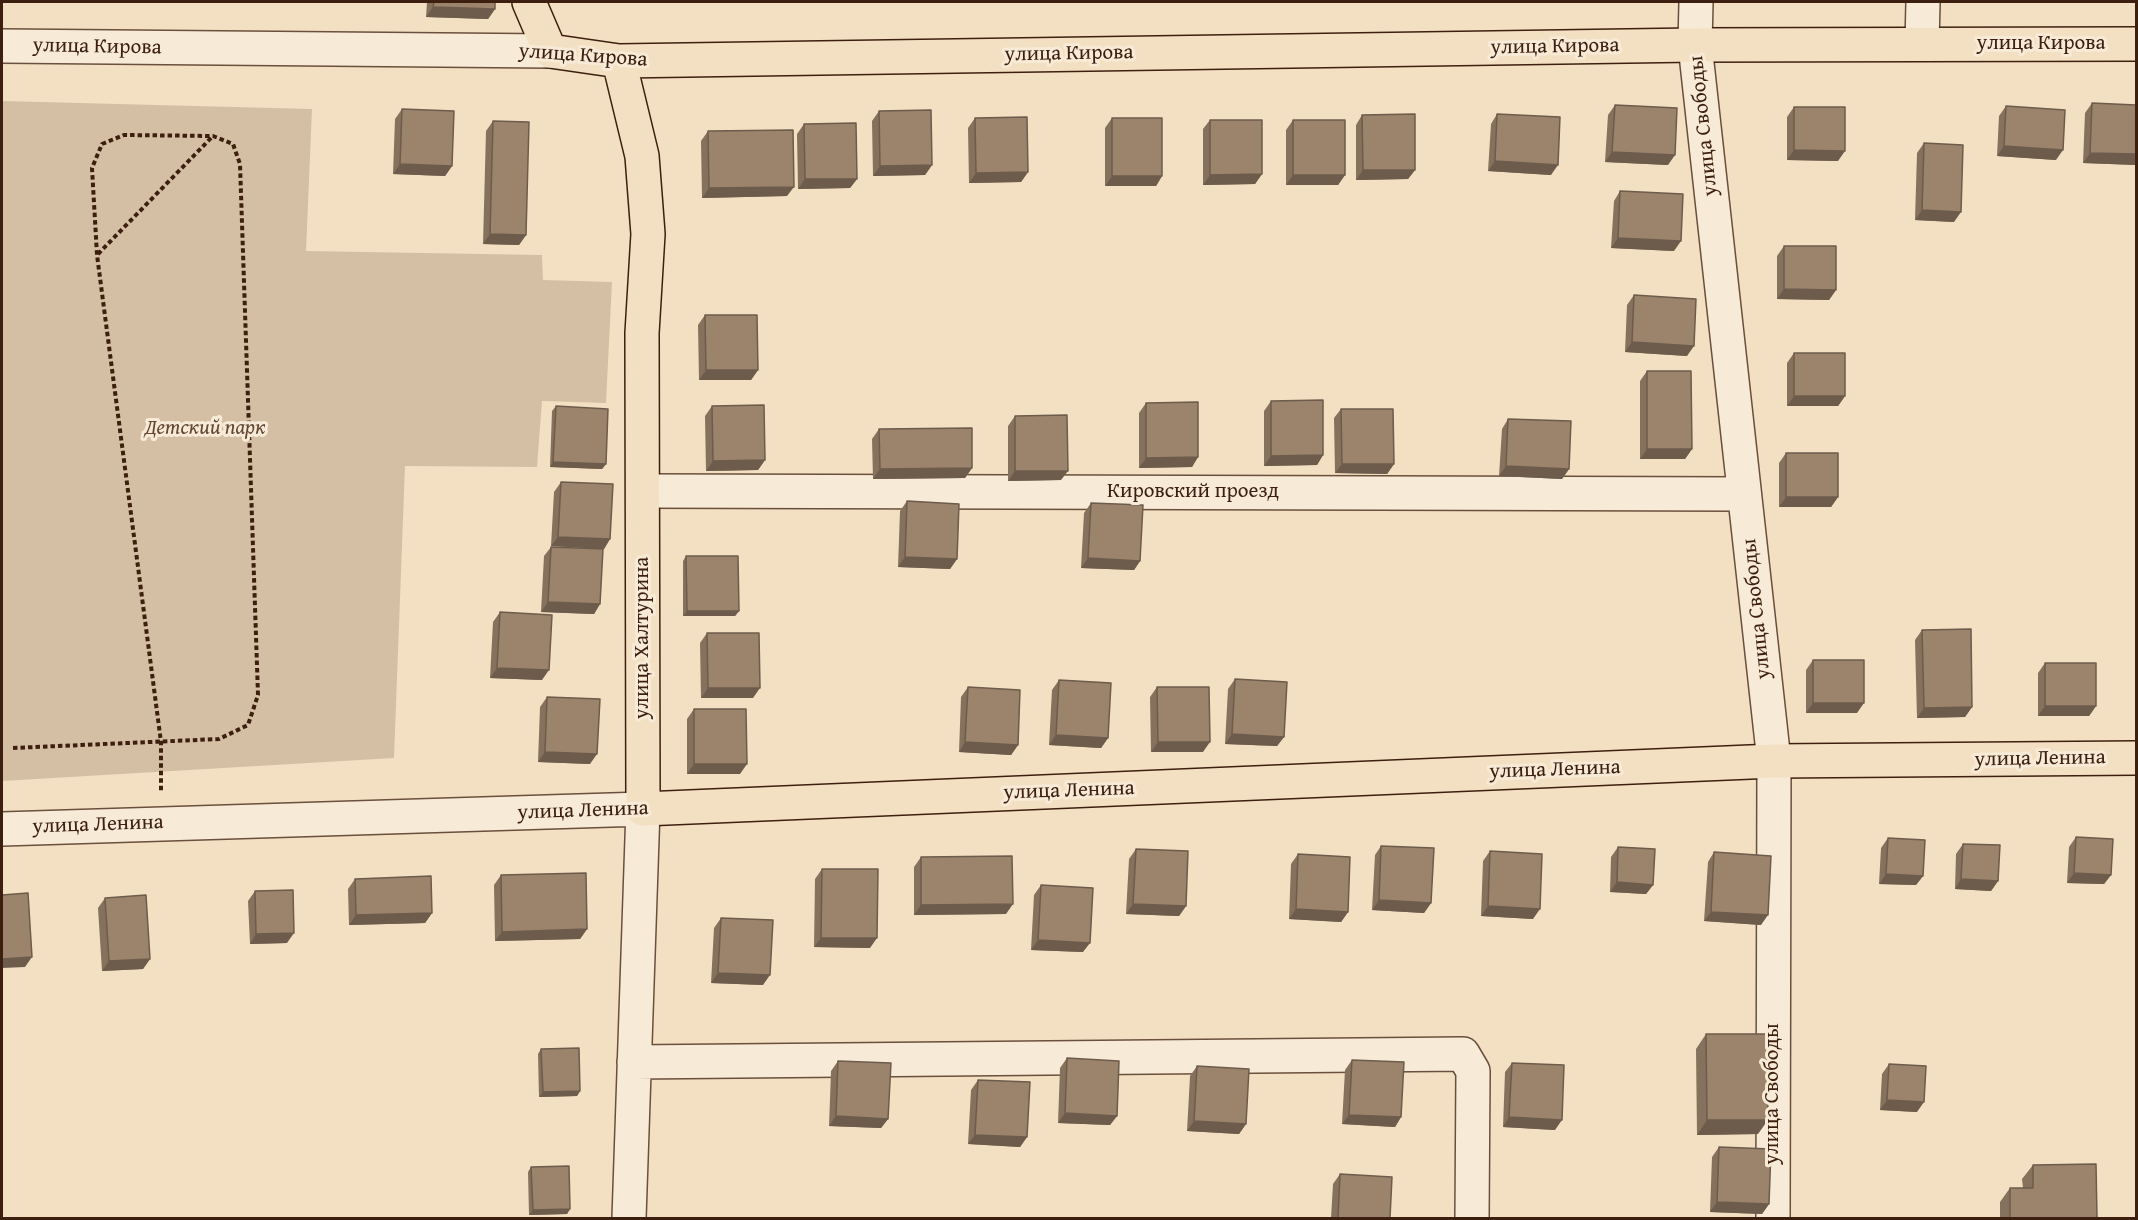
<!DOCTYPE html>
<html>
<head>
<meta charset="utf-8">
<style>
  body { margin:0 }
  #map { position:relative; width:2138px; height:1220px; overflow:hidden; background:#f3e0c2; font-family:"Gentium Book Plus",serif }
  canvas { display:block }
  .frame { position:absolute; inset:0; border:3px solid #3d1f0f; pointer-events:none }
</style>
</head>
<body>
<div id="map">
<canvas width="2138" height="1220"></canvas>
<div class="frame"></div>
</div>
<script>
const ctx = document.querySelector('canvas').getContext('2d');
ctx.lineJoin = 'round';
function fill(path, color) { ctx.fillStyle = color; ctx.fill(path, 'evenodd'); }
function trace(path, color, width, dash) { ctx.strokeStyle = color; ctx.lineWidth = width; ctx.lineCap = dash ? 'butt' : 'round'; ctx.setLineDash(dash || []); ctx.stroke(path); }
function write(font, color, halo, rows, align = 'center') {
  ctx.font = font + ' "Gentium Book Plus",serif'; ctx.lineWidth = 6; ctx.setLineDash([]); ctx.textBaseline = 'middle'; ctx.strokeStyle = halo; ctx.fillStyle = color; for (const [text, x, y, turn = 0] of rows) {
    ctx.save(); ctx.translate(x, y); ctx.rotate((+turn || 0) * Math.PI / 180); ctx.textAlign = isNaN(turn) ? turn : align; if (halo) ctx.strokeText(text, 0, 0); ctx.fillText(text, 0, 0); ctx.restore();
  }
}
const green = new Path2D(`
  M2,101L312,109L306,251L542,255L543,280L612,282L606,403L542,401L537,467L405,466L394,758L2,781Z`);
const path = new Path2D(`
  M98,254L212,137
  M13,748L219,739L248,725L258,695L240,164L233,144L213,136L124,135L102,144L92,168L97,255L161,742V792`);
const minor = new Path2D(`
  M1696,2L1695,45L1774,761L1773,1218
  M1922,44L1923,2
  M2,46L550,51
  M643,491L1743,494
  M2,829L643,809L629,1218
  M634,1062L1463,1054L1473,1071L1472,1218`);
const major = new Path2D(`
  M529,2L550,51L619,61L1695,45L2136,44
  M619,61L642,156L648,234L642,333L643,809L1774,761L2136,758`);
const wall = new Path2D(`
  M427,2H495V9L488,19L426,17Z
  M2092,103L2136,105V165L2083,163L2085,113Z
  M1615,105L1668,165L1605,162L1608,115Z
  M2006,106L2056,160L1997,156L1999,116Z
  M1794,107L1838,161L1787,160V117Z
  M402,109L452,166L445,176L393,174L395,119Z
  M879,111L932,165L925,175L873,176L872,121Z
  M1497,114L1551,175L1488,171L1491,124Z
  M1362,115L1415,170L1408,179L1356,180V125Z
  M975,118L1028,172L1021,182L969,183L968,128Z
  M1112,118L1162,176L1156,186H1105V128Z
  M1210,120L1262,174L1255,184L1203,185V129Z
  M1293,120L1345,175L1338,185H1286V130Z
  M493,121L526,235L519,245L483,244L486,131Z
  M804,124L857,179L850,188L798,189L797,134Z
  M708,131L787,196L702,198L701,141Z
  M1924,143L1954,222L1915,220L1917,153Z
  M1620,191L1674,251L1611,248L1614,201Z
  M1784,246L1836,290L1829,300L1777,299V256Z
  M1634,295L1687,356L1625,352L1627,305Z
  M705,315L758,370L751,380H699L698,325Z
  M1794,353L1845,396L1838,406H1787V363Z
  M1647,371L1692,449L1685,459H1640V381Z
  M1271,401L1323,455L1317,465L1264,466V411Z
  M1146,403L1198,457L1192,467L1139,468V413Z
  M556,406L606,464L602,469L550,467L552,411Z
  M712,406L765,460L758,470L706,471L705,416Z
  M1341,409L1394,464L1387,474L1335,473L1334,418Z
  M1015,416L1061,480L1008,481V426Z
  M1508,419L1569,469L1562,479L1499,476L1502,429Z
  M879,429L972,468L965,478L873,479L872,439Z
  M1786,453L1838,497L1831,507H1779V463Z
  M561,482L610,539L604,549L551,546L554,492Z
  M907,501L957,559L950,569L898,567L900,511Z
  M1091,503L1140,561L1134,570L1081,568L1084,513Z
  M551,547L600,604L594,614L541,612L544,556Z
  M686,556L739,611L735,616H683V561Z
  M500,612L542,680L490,678L493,622Z
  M1922,630L1972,707L1965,717L1917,718L1915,640Z
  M707,633L753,698H701L700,643Z
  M1813,660L1857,713H1806V670Z
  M2045,663L2096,706L2089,716H2038V673Z
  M1235,679L1284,737L1277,746L1225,744L1228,689Z
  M1059,680L1108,738L1101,748L1049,745L1052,690Z
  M968,687L1018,745L1011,755L959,752L961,697Z
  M1157,687L1203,752H1151L1150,697Z
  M547,697L590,764L538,762L540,707Z
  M694,709L740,774H687V719Z
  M2076,837L2111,875L2104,884L2067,883L2069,847Z
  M1888,838L1923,876L1916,885L1879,884L1881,848Z
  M1963,844L1998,881L1991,891L1955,889L1956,854Z
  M1381,846L1431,903L1424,913L1372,910L1375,855Z
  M1618,847L1653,885L1646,894L1610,892L1611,857Z
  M1136,849L1186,906L1179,916L1126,914L1129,859Z
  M1490,851L1533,919L1481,916L1483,861Z
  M1714,852L1761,925L1704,921L1708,862Z
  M1298,854L1348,912L1341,922L1289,919L1291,864Z
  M921,857L1006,914L914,915V867Z
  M822,869L870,948L814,947L815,879Z
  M501,875L587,929L580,939L495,941L494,885Z
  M355,879L432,913L425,923L349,925L348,889Z
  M1041,885L1083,952L1031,950L1034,895Z
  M255,891L287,943L250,944L248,901Z
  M105,898L150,959L143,969L102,971L98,908Z
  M721,918L763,985L711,983L714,928Z
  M1706,1034L1758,1134L1697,1135L1696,1049Z
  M541,1049L580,1091L577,1096L539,1097L538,1054Z
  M1067,1058L1117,1116L1110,1125L1058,1123L1060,1068Z
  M1352,1060L1401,1117L1395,1127L1342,1124L1345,1070Z
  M838,1061L888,1119L881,1128L829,1126L831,1071Z
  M1512,1063L1555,1130L1503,1127L1505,1072Z
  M1889,1064L1917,1112L1880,1110L1882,1074Z
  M1197,1066L1246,1124L1239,1134L1187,1131L1190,1076Z
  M978,1080L1027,1137L1020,1147L968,1144L971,1090Z
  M1719,1147L1769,1204L1762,1214L1710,1212L1712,1157Z
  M2033,1165L2097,1218H2000V1202L2010,1188H2023L2022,1179Z
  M531,1167L570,1209L567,1214L529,1215L528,1172Z
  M1340,1174L1390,1218H1331L1333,1184Z`);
const shadedWall = new Path2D(`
  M433,7L495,9L488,19L426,17Z
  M2004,146L2063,150L2056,160L1997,156Z
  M1794,150L1845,151L1838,161L1787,160Z
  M1612,152L1675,155L1668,165L1605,162Z
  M2090,153L2136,154V165L2083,163Z
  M1495,161L1558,165L1551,175L1488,171Z
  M400,164L452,166L445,176L393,174Z
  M932,165L925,175L873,176L880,166Z
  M1363,170H1415L1408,179L1356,180Z
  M1028,172L1021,182L969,183L976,173Z
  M1262,174L1255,184L1203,185L1210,175Z
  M1293,175H1345L1338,185H1286Z
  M1112,176H1162L1156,186H1105Z
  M805,179H857L850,188L798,189Z
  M794,187L787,196L702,198L709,188Z
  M1922,210L1961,212L1954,222L1915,220Z
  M490,234L526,235L519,245L483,244Z
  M1618,238L1681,241L1674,251L1611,248Z
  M1784,289L1836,290L1829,300L1777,299Z
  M1632,342L1694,346L1687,356L1625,352Z
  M706,370H758L751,380H699Z
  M1794,396H1845L1838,406H1787Z
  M1647,449H1692L1685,459H1640Z
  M1323,455L1317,465L1264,466L1271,456Z
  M1198,457L1192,467L1139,468L1146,458Z
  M765,460L758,470L706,471L713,461Z
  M553,462L606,464L602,469L550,467Z
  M1342,464H1394L1387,474L1335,473Z
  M1506,466L1569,469L1562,479L1499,476Z
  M972,468L965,478L873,479L880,469Z
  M1015,471H1068L1061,480L1008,481Z
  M1786,497H1838L1831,507H1779Z
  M558,537L610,539L604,549L551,546Z
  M905,557L957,559L950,569L898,567Z
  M1088,558L1140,561L1134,570L1081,568Z
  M548,602L600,604L594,614L541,612Z
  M687,611H739L735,616H683Z
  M497,668L549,670L542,680L490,678Z
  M708,688H760L753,698H701Z
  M1813,703H1864L1857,713H1806Z
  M2045,706H2096L2089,716H2038Z
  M1972,707L1965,717L1917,718L1924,708Z
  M1232,734L1284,737L1277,746L1225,744Z
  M1056,735L1108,738L1101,748L1049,745Z
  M965,742L1018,745L1011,755L959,752Z
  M1158,742H1210L1203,752H1151Z
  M545,752L597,754L590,764L538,762Z
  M694,764H747L740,774H687Z
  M2074,873L2111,875L2104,884L2067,883Z
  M1886,874L1923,876L1916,885L1879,884Z
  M1961,879L1998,881L1991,891L1955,889Z
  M1617,882L1653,885L1646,894L1610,892Z
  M1379,900L1431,903L1424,913L1372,910Z
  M1013,904L1006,914L914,915L921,905Z
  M1133,904L1186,906L1179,916L1126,914Z
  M1488,906L1540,909L1533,919L1481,916Z
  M1296,909L1348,912L1341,922L1289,919Z
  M1711,912L1768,915L1761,925L1704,921Z
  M432,913L425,923L349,925L356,915Z
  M587,929L580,939L495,941L502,932Z
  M294,933L287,943L250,944L256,934Z
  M821,938H877L870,948L814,947Z
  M1038,940L1090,943L1083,952L1031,950Z
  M32,957L25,967L2,968V959Z
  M150,959L143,969L102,971L109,961Z
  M718,973L770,975L763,985L711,983Z
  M580,1091L577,1096L539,1097L543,1092Z
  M1887,1100L1924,1102L1917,1112L1880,1110Z
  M1065,1113L1117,1116L1110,1125L1058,1123Z
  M1349,1115L1401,1117L1395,1127L1342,1124Z
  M836,1116L888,1119L881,1128L829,1126Z
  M1509,1117L1562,1120L1555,1130L1503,1127Z
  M1707,1120H1768L1758,1134L1697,1135Z
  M1194,1121L1246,1124L1239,1134L1187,1131Z
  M975,1135L1027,1137L1020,1147L968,1144Z
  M1717,1202L1769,1204L1762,1214L1710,1212Z
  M570,1209L567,1214L529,1215L533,1210Z`);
const building = new Path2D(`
  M434,2H495V9L433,7Z
  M2092,103L2136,105V154L2090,153Z
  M1615,105L1677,108L1675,155L1612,152Z
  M2006,106L2065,110L2063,150L2004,146Z
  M1794,107H1845V151L1794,150Z
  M402,109L454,111L452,166L400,164Z
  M931,110L932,165L880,166L879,111Z
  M1415,114V170H1363L1362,115Z
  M1497,114L1560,117L1558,165L1495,161Z
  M1027,117L1028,172L976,173L975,118Z
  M1112,118H1162V176H1112Z
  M1210,120H1262V174L1210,175Z
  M1293,120H1345V175H1293Z
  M493,121L529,122L526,235L490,234Z
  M856,123L857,179H805L804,124Z
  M793,130L794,187L709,188L708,131Z
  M1924,143L1963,145L1961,212L1922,210Z
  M1620,191L1683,194L1681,241L1618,238Z
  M1784,246H1836V290L1784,289Z
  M1634,295L1696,299L1694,346L1632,342Z
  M705,315H757L758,370H706Z
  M1794,353H1845V396H1794Z
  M1647,371H1691L1692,449H1647Z
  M1323,400V455L1271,456V401Z
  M1198,402V457L1146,458V403Z
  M764,405L765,460L713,461L712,406Z
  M556,406L608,409L606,464L553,462Z
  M1341,409H1393L1394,464H1342Z
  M1067,415L1068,471H1015V416Z
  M1508,419L1571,421L1569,469L1506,466Z
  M972,428V468L880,469L879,429Z
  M1786,453H1838V497H1786Z
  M561,482L613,484L610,539L558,537Z
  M907,501L959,504L957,559L905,557Z
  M1091,503L1143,505L1140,561L1088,558Z
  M551,547L603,549L600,604L548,602Z
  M686,556H738L739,611H687Z
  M500,612L552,615L549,670L497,668Z
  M1971,629L1972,707L1924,708L1922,630Z
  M707,633H759L760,688H708Z
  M1813,660H1864V703H1813Z
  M2045,663H2096V706H2045Z
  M1235,679L1287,682L1284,737L1232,734Z
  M1059,680L1111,683L1108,738L1056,735Z
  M968,687L1020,690L1018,745L965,742Z
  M1157,687H1209L1210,742H1158Z
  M547,697L600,699L597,754L545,752Z
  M694,709H746L747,764H694Z
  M2076,837L2113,839L2111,875L2074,873Z
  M1888,838L1925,840L1923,876L1886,874Z
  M1963,844L2000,845L1998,881L1961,879Z
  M1381,846L1434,848L1431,903L1379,900Z
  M1618,847L1655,849L1653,885L1617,882Z
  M1136,849L1188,851L1186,906L1133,904Z
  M1490,851L1542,854L1540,909L1488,906Z
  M1714,852L1771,856L1768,915L1711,912Z
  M1298,854L1350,857L1348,912L1296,909Z
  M1012,856L1013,904L921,905V857Z
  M822,869H878L877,938H821Z
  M586,873L587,929L502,932L501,875Z
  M431,876L432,913L356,915L355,879Z
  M1041,885L1093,888L1090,943L1038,940Z
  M293,890L294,933L256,934L255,891Z
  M28,893L32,957L2,959V895Z
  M146,895L150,959L109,961L105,898Z
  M721,918L773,920L770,975L718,973Z
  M1706,1034H1767L1768,1120H1707Z
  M579,1048L580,1091L543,1092L541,1049Z
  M1067,1058L1119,1061L1117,1116L1065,1113Z
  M1352,1060L1404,1062L1401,1117L1349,1115Z
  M838,1061L891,1063L888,1119L836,1116Z
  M1512,1063L1564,1065L1562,1120L1509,1117Z
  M1889,1064L1926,1066L1924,1102L1887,1100Z
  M1197,1066L1249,1069L1246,1124L1194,1121Z
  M978,1080L1030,1082L1027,1137L975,1135Z
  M1719,1147L1771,1149L1769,1204L1717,1202Z
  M2096,1164L2097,1218H2010V1188H2033V1165Z
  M569,1166L570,1209L533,1210L531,1167Z
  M1340,1174L1392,1177L1390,1218H1338Z`);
const streetNames = [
  ["улица Кирова",2041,44],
  ["улица Кирова",97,47,1],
  ["улица Кирова",1555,47,-1],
  ["улица Кирова",1069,54,-1],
  ["улица Кирова",583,56,4],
  ["улица Свободы",1704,126,-96],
  ["Кировский проезд",1193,492],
  ["улица Свободы",1757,609,-96],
  ["улица Халтурина",643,638,-90],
  ["улица Ленина",2040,759,-1],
  ["улица Ленина",1555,770,-2],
  ["улица Ленина",1069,791,-2],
  ["улица Ленина",583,811,-2],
  ["улица Ленина",98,825,-2],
  ["улица Свободы",1773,1094,-90]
];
const parkNames = [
  ["Детский парк",205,429]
];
fill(green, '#d4bfa4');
trace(minor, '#6a4f3c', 36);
trace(major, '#3d1f0f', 36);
trace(path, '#3d1f0f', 4, [4.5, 3]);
trace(minor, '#f7ebd7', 33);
trace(major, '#f3e0c2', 33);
fill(wall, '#86715d');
fill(shadedWall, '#6d5c4c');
fill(building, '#9c836c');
trace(building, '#6d5c4c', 1.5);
write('21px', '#3d1f0f', '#f7ebd7', streetNames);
write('italic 21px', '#634734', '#f7ebd7', parkNames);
</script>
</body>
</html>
